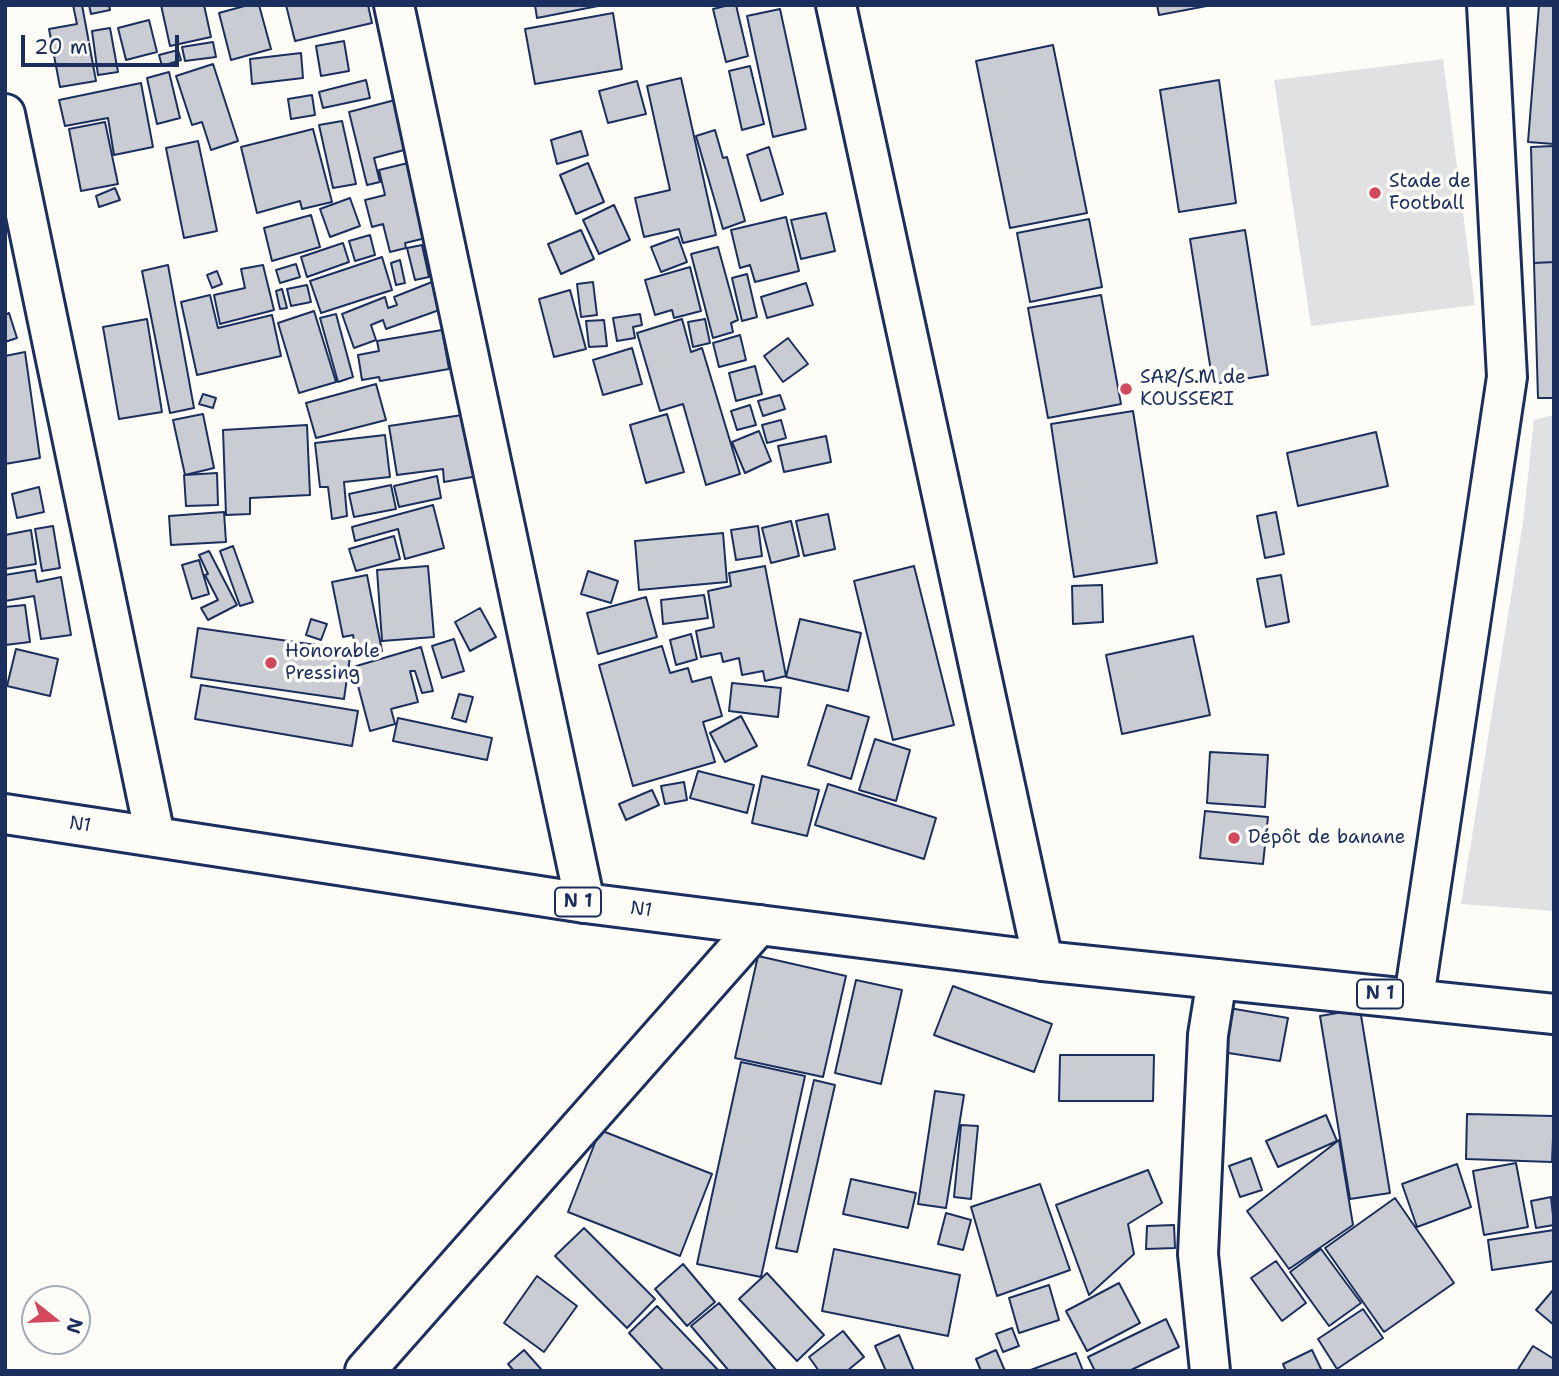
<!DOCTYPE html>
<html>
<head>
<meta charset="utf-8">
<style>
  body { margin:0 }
  #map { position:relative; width:1559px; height:1376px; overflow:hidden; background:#fdfcf7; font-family:"Shantell Sans",sans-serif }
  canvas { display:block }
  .frame { position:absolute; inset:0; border:7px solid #1b2f5e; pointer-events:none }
  .north { position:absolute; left:21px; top:1285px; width:70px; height:70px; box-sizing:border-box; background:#fdfcf7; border:2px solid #a3aaba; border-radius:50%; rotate:108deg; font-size:19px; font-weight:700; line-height:28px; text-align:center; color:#1b2f5e }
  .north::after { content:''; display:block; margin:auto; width:24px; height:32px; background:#d1495b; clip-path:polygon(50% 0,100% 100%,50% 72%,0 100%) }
  .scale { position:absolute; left:21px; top:35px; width:158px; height:32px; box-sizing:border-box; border:4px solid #1b2f5e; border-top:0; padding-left:9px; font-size:21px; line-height:24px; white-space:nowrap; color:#1b2f5e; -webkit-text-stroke:5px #fdfcf7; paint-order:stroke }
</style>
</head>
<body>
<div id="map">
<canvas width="1559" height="1376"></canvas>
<div class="frame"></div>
<div class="north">N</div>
<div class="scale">20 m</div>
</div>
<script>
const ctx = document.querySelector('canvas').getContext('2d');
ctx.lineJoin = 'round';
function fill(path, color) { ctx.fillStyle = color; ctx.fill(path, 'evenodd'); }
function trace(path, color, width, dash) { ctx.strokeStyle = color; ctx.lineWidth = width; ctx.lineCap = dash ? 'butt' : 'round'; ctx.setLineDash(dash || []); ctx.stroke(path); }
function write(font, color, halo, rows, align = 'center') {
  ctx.font = font + ' "Shantell Sans",sans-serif'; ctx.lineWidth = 7; ctx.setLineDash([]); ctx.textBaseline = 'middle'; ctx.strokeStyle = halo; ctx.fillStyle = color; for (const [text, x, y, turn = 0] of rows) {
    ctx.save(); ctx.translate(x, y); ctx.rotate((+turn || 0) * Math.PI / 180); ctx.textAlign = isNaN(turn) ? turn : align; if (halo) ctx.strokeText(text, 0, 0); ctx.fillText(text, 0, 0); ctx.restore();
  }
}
const green = new Path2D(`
  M1443,59L1475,305L1311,326L1274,80Z
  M1554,415V911L1461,904L1523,522L1534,420Z`);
const building = new Path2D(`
  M73,5H82L96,81L60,87L49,29L77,24Z
  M89,5H109L110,10L91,14Z
  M161,5H204L211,37L170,46Z
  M248,5H259L271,49L231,60L219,13Z
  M286,5H368L372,23L295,41Z
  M535,5H603L537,18Z
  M729,5H736L748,56L726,62L713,9Z
  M1157,5H1212L1159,15Z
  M1539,5H1554V144L1528,142Z
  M780,9L806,129L773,137L747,16Z
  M613,13L622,69L535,84L525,29Z
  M149,20L157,52L126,60L118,28Z
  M110,28L118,72L98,75L92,31Z
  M344,41L349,71L321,76L316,46Z
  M213,42L216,57L185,61L182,47Z
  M1053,45L1087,213L1010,228L976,61Z
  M178,50L181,60L162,66L159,55Z
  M301,53L303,78L252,84L250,59Z
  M213,64L238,141L211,150L202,122L192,125L176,76Z
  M750,66L764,124L742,130L729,71Z
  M169,72L180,118L157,124L147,78Z
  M681,78L716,235L683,243L679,229L644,237L635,198L670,190L647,86Z
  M366,80L370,98L323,108L319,92Z
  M1219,80L1236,203L1179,212L1160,90Z
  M637,81L646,114L608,123L599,91Z
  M141,83L153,147L114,155L108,118L65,126L59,100Z
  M312,95L315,115L291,119L288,99Z
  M395,100L408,149L374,158L380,182L367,185L349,112Z
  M342,121L356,184L333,188L319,125Z
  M105,122L118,184L81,191L69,129Z
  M313,129L332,202L302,209L300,201L257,213L241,147Z
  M715,130L723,158L727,157L745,221L723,229L696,136Z
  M581,131L588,155L557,164L551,140Z
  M198,141L217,231L184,238L166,148Z
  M1554,146V262L1534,263L1531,147Z
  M769,147L783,194L761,201L747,155Z
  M408,163L426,238L405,243L406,248L390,252L383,224L372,227L365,200L385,195L379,170Z
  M588,163L604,202L576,214L560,175Z
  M115,188L120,200L99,207L96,196Z
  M350,198L360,226L330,237L320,209Z
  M614,205L630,240L599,254L583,220Z
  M826,213L835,251L801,259L791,220Z
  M311,215L320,247L272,261L264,228Z
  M786,217L799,271L755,282L750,265L740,268L731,230Z
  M1089,219L1102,287L1030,302L1017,233Z
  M581,230L594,259L561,274L548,244Z
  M1245,230L1268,375L1213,384L1190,239Z
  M370,235L375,255L355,261L349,241Z
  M678,237L687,262L661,272L651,247Z
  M343,243L349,262L307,277L301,257Z
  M422,245L429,277L415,280L407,248Z
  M718,247L738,320L731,323L733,332L713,338L691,254Z
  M382,257L392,290L321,313L310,281Z
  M400,260L405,283L396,285L391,263Z
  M1554,262V398H1538L1534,263Z
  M296,264L300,277L280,283L276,270Z
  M168,265L194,408L170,413L142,271Z
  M263,265L274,310L220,324L214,295L245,288L241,269Z
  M690,267L701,311L674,318L672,310L655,315L645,280Z
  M217,271L222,284L212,288L207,275Z
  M747,274L757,317L742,321L732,278Z
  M432,282L442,309L386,329L383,320L371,325L376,340L354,348L342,314L385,297L388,308L397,305L394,297Z
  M593,282L597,315L581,317L577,284Z
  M806,283L813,305L767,318L761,297Z
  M307,285L311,302L291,306L287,289Z
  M282,289L287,308L280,309L276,291Z
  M570,290L586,349L554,357L539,299Z
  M210,295L218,328L272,315L281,356L197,375L181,302Z
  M1101,295L1121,404L1048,418L1028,308Z
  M314,311L336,382L299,393L278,323Z
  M9,313L17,338L5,342V315Z
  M336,314L353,377L338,382L320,318Z
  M640,314L642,325L633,327L635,338L617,341L613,318Z
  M147,319L162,412L119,419L103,327Z
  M682,319L691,352L702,348L740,474L706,485L683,404L660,411L637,333Z
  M705,319L710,343L693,347L688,322Z
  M604,320L607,346L589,347L586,321Z
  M442,330L449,369L380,381L379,377L362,380L358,355L379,351L377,341Z
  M740,335L746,360L719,367L713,343Z
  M788,338L808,364L783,382L764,356Z
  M632,348L642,384L603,395L593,360Z
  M25,352L40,458L5,464V356Z
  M755,366L762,394L736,401L729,373Z
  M376,384L386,420L316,438L306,403Z
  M203,394L216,398L213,408L199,404Z
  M780,395L785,409L763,416L758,401Z
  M750,405L756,425L737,430L731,411Z
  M1133,411L1157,563L1074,577L1051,424Z
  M203,414L214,468L185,475L173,420Z
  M469,414L478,476L444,482L443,469L397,475L389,426Z
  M667,414L684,472L646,483L630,425Z
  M781,420L786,438L767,443L762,425Z
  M307,425L310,495L250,498V514L226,515L223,430Z
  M759,431L771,461L745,473L732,442Z
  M1376,432L1388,486L1298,506L1287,453Z
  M385,435L390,477L344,482L347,516L332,519L328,487H320L315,443Z
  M826,436L831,462L784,472L778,446Z
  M217,473L218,505L186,506L184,475Z
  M437,476L441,498L399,507L394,486Z
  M391,485L396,509L354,517L349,494Z
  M39,487L44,512L17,518L12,494Z
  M433,505L444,548L405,559L398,529L355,541L352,527Z
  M224,512L226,542L171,545L169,516Z
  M1276,512L1284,554L1265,558L1257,516Z
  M828,514L835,549L804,556L796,521Z
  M791,521L799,556L771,563L762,528Z
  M53,526L60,568L42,571L35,529Z
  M758,526L762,556L736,560L731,530Z
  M31,530L36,564L5,569V535Z
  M723,533L727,582L639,590L635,541Z
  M394,536L400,559L356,571L349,549Z
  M233,546L253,602L240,606L220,551Z
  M209,551L237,605L208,620L201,608L218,600L205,575L208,574L199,555Z
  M199,560L209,594L192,599L182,565Z
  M428,566L434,637L382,641L377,570Z
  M765,566L786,676L765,681L763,671L742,675L739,658L723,662L721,653L701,657L696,631L714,627L708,591L731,586L729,573Z
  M914,566L954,725L893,740L854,581Z
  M35,570L37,582L61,577L71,635L41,639L34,596L5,601V575Z
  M588,571L618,581L611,603L581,594Z
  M367,575L382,651L357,656L353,635L343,637L332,582Z
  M1281,575L1289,622L1266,627L1257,579Z
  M1102,585L1103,622L1073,624L1072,586Z
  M704,595L708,618L663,624L661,600Z
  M646,597L657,637L598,654L587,613Z
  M25,605L30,642L5,645V607Z
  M480,608L496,637L470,651L455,622Z
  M311,619L327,624L321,640L306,635Z
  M800,619L861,633L848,691L786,677Z
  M198,628L351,650L344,699L191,677Z
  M691,634L697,659L676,665L670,640Z
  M1193,636L1210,715L1122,734L1106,655Z
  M454,639L464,671L442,678L432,646Z
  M662,646L670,673L688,668L692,682L711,677L722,716L703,722L715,762L633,786L599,665Z
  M421,647L433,691L422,693L415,671H410L418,702L391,709L395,724L370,731L353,667Z
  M16,649L58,659L50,696L7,686Z
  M732,683L781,688L778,717L729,711Z
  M201,685L358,711L352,746L195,719Z
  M459,694L473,697L466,722L452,718Z
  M827,705L869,717L851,779L808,765Z
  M741,716L757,746L725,762L710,733Z
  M398,718L492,738L487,760L393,741Z
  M875,739L910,750L896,801L859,790Z
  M1210,752L1268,755L1265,807L1207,803Z
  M698,771L754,785L747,813L690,798Z
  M762,776L819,790L807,836L752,823Z
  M684,782L687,800L665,804L661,786Z
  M828,784L936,818L924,859L815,825Z
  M652,790L659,805L626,820L619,804Z
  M1205,811L1268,817L1263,864L1200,858Z
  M758,956L846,976L823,1077L735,1058Z
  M856,980L902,990L881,1084L835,1073Z
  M953,986L1052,1024L1034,1072L934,1035Z
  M1229,1008L1288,1018L1280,1061L1222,1052Z
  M1360,1009L1390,1193L1350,1199L1320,1016Z
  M1060,1055H1154L1153,1101H1059Z
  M741,1062L805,1076L761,1277L697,1264Z
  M814,1080L835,1085L797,1252L776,1248Z
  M935,1091L964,1095L946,1208L918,1204Z
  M1467,1114L1554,1116L1552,1162L1466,1159Z
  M1326,1115L1337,1141L1278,1167L1266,1141Z
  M961,1125L978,1126L971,1199L954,1197Z
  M600,1130L712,1174L680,1256L568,1212Z
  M1339,1140L1353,1225L1289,1269L1247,1211Z
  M1251,1158L1262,1190L1240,1197L1229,1166Z
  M1516,1163L1528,1227L1484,1235L1473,1171Z
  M1457,1164L1471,1207L1417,1227L1402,1184Z
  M1148,1170L1162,1203L1128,1224L1134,1254L1089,1295L1056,1205Z
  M851,1179L916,1193L908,1228L843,1214Z
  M1040,1184L1070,1270L997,1296L971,1207Z
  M1551,1197L1554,1225L1536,1228L1531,1201Z
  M1395,1198L1454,1283L1384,1332L1325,1248Z
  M946,1213L971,1220L963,1250L938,1244Z
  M1174,1225L1175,1248L1146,1249L1147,1226Z
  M584,1228L655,1299L627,1328L555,1256Z
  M1554,1230V1261L1492,1270L1488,1240Z
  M834,1249L960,1275L948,1336L822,1311Z
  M1321,1249L1361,1303L1329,1326L1290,1272Z
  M1276,1261L1306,1303L1282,1321L1251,1278Z
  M683,1264L715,1302L687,1326L655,1289Z
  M767,1273L824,1335L797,1361L739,1299Z
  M537,1276L577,1306L544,1352L504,1323Z
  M1119,1283L1140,1323L1087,1351L1066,1311Z
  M1049,1285L1059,1320L1019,1333L1009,1298Z
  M1554,1289V1325L1536,1310Z
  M719,1303L777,1371H729L691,1326Z
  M657,1306L719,1371H664L629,1333Z
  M1363,1309L1383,1338L1337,1369L1318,1339Z
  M1166,1319L1179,1347L1129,1371H1095L1088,1357Z
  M1012,1328L1019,1346L1003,1352L996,1334Z
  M843,1331L864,1357L847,1371H819L809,1357Z
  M899,1335L914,1371H886L875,1346Z
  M1533,1346L1554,1359L1553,1371H1517Z
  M524,1350L541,1369L539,1371H514L508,1364Z
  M996,1350L1005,1371H981L976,1359Z
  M1312,1350L1322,1371H1286L1283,1364Z
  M1076,1353L1083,1371H1028Z`);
const street = new Path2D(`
  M394,5L585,903
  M836,5L1043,961
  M5,114L155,836
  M1414,998L1507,377L1487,5
  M365,1371L759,925
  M1210,1371L1198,1254L1208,1035L1217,979`);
const highway = new Path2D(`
  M5,814L585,903L1043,961L1554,1014`);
const markers = [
  [1375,193,7,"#d1495b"],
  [1126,389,7,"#d1495b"],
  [271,663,7,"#d1495b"],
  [1234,838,7,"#d1495b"]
];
const shields = [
  [578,902,46],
  [1380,994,46]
];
const shieldNames = [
  ["N 1",578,902],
  ["N 1",1380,994]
];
const poiNames = [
  ["Stade de",1389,182],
  ["Football",1389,204],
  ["SAR/S.M de",1140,378],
  ["KOUSSERI",1140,400],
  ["Honorable",285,652],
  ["Pressing",285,674],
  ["Dépôt de banane",1248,838]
];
const streetNames = [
  ["N1",80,825,8],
  ["N1",641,910,7]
];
fill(green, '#e0e1e3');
fill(building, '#c9ccd3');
trace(building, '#1b2f5e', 2);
trace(street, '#1b2f5e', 44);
trace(highway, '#1b2f5e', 44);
trace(street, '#fdfcf7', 38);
trace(highway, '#fdfcf7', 38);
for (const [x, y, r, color] of markers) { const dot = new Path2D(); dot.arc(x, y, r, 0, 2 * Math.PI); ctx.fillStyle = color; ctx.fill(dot); trace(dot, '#fdfcf7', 2.5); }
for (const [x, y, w] of shields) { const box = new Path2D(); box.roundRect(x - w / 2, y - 14.5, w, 29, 5); ctx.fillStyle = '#fdfcf7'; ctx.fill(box); trace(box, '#1b2f5e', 2); }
write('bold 18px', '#1b2f5e', null, shieldNames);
write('19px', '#1b2f5e', '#fdfcf7', poiNames, 'left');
write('19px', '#1b2f5e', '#fdfcf7', streetNames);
</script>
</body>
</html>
